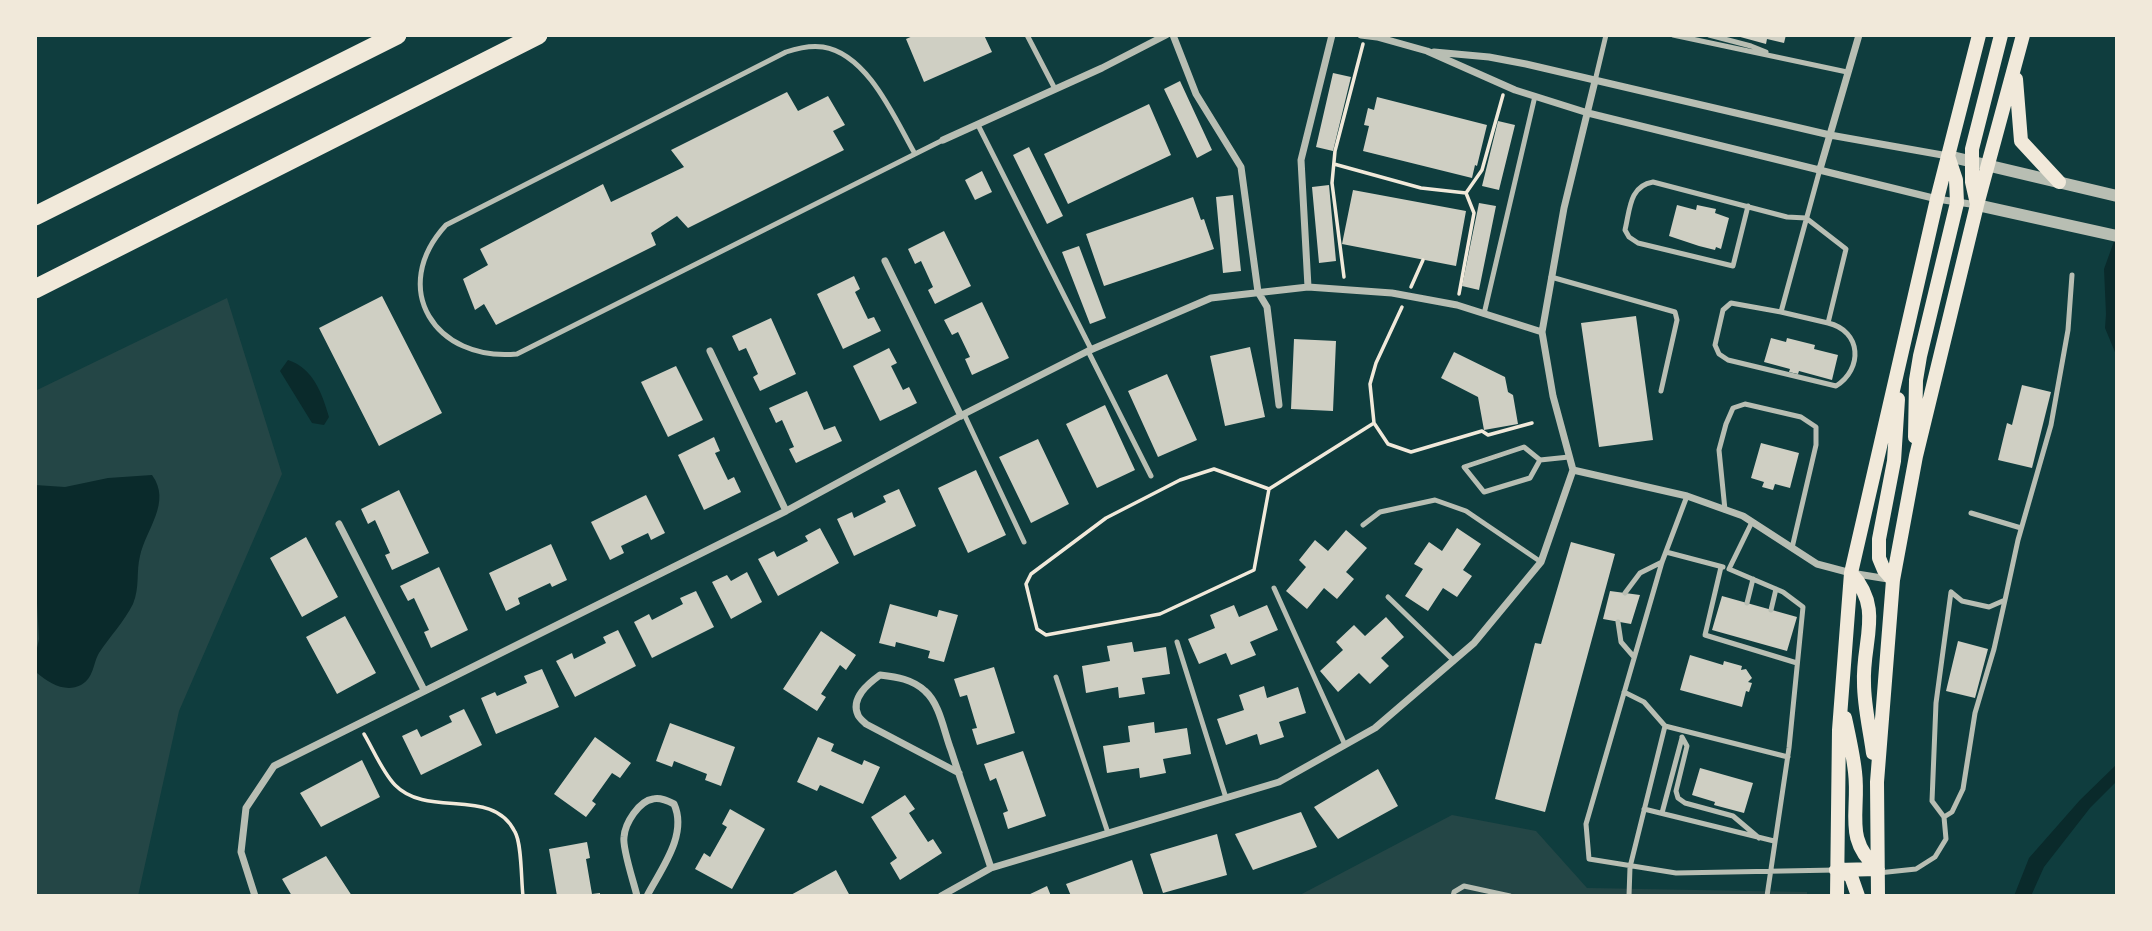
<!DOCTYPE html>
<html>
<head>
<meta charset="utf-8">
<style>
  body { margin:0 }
  #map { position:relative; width:2152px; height:931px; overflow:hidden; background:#0f3d3e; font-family:Quicksand,sans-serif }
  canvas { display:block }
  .frame { position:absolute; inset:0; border:37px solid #f1e9da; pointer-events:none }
</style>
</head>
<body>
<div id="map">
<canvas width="2152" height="931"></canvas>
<div class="frame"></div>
</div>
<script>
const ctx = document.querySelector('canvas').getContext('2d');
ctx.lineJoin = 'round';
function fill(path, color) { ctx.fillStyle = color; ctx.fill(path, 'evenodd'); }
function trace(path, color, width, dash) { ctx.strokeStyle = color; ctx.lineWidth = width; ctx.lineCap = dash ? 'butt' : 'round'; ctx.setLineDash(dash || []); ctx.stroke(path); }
const green = new Path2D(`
  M227,298L282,474L179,711L138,896H35V391Z
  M1452,815L1536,831L1587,888L1807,892V896H1298Z`);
const water = new Path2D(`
  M2117,233V357L2105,328L2106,314L2104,269Z
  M288,360C313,368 322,393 329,417L324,425L312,423L280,371Z
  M152,475C172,502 146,529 140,556C136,572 140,587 133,604C124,622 110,636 99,653C93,663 94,678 81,685C65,693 49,683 37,673L35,657L39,639L37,603L35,600V485L65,487L108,478Z
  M2117,764V781L2090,808L2044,867L2031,896H2014L2029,858L2080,800Z`);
const building = new Path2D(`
  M915,35H984L992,52L924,82L906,39Z
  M1733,35H1786L1784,43L1767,39L1766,44Z
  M1333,73L1351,77L1333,151L1316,147Z
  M1180,81L1212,150L1197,158L1164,89Z
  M787,92L798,111L828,96L845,125L833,131L844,150L688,228L677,216L651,233L656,245L496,325L484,304L475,310L463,279L488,265L480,249L603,184L611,202L684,167L671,150Z
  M1377,97L1487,125L1477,166L1475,165L1472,178L1363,151L1369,126L1364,125L1368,108L1374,110Z
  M1149,104L1171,155L1068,204L1044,154Z
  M1498,121L1515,125L1499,190L1482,186Z
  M1029,147L1063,216L1047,224L1013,155Z
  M982,171L992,192L975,200L965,180Z
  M1329,185L1336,261L1319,263L1312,187Z
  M1353,190L1466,211L1456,266L1342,244Z
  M1233,195L1241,271L1223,273L1216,197Z
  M1193,197L1201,220L1204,219L1214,249L1104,286L1086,234Z
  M1479,203L1496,206L1479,290L1462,286Z
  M1677,205L1696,210L1697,205L1716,209L1715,213L1729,218L1721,249L1716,247L1715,250L1699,246L1669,236Z
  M944,231L971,286L935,304L928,290L933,287L921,261L915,264L908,249Z
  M1079,246L1106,318L1090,324L1062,252Z
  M854,276L860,289L855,292L868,319L874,317L881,331L843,349L817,294Z
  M382,296L442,413L379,446L319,328Z
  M982,302L1009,358L972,375L965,359L970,357L958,332L952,335L944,320Z
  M1636,316L1653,440L1599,447L1581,323Z
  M771,318L796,374L760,391L753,377L758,374L746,348L739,351L732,336Z
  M1771,338L1786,342L1787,338L1815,345L1814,349L1838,355L1832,380L1799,371L1798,374L1789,372L1790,369L1764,362Z
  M1294,339L1336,341L1333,411L1291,409Z
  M1250,347L1265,417L1225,426L1210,356Z
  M889,348L897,363L891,366L903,390L909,387L917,403L880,421L853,366Z
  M1454,352L1505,377L1508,392L1513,395L1518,424L1484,430L1478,397L1441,378Z
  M676,366L703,420L668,437L641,382Z
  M1167,374L1197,440L1158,457L1128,391Z
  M2022,385L2051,392L2032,468L1998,460L2007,423L2012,425Z
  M807,391L824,430L835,426L842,441L796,463L789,449L794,447L782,420L776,423L769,408Z
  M1105,405L1135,470L1097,488L1066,424Z
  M714,437L720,451L715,453L728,480L734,477L741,492L704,510L678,455Z
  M1038,439L1069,504L1031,523L999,457Z
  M1761,443L1799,453L1790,488L1775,484L1773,490L1762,487L1764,482L1751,478Z
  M976,470L1006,535L968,553L938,488Z
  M899,489L916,526L854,556L837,519L852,512L854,518L886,502L883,496Z
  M399,490L429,553L392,570L385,555L390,553L375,520L368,524L361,509Z
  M646,495L665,533L651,540L648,533L621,546L624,553L610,560L591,522Z
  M820,528L839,563L778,596L758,559L774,551L777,557L808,541L805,536Z
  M1457,528L1481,544L1463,570L1472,576L1457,597L1443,588L1428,611L1405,596L1423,569L1414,564L1429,542L1442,551Z
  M1346,530L1367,548L1346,572L1354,579L1337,599L1324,588L1307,609L1286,591L1306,567L1299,560L1315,540L1328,551Z
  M306,537L338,597L302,617L270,558Z
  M1571,542L1615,554L1545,812L1495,799L1535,643L1541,644Z
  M551,544L567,580L552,587L550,583L518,598L520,604L506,611L489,573Z
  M439,567L468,630L431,648L424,632L429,630L414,598L408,601L400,586Z
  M747,572L762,602L731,619L712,582L727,575L731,581Z
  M696,591L714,627L652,658L634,622L649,614L652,620L683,604L680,598Z
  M1610,591L1640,595L1631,624L1603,619Z
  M1722,596L1797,617L1787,651L1712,630Z
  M890,604L937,617L939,610L958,615L944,662L928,658L930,651L896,642L895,647L879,643Z
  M1234,605L1239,617L1267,605L1278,630L1250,642L1256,655L1231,665L1226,653L1199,664L1188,639L1215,628L1210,615Z
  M345,616L376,673L337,694L306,637Z
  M1386,617L1404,637L1381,658L1389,666L1370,684L1359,673L1338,692L1320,671L1343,650L1336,642L1354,625L1365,636Z
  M618,630L636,666L575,697L556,661L572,653L574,659L606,643L603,637Z
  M821,631L856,655L846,670L840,665L821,694L826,697L817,711L783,689Z
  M1958,641L1988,649L1975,698L1946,691Z
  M1132,642L1134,652L1166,647L1170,674L1142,678L1145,694L1119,698L1118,687L1086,693L1082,666L1110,661L1107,646Z
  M1690,655L1723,665L1724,661L1742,666L1741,670L1746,669L1752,678L1748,682L1752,683L1749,692L1746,691L1742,707L1680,690Z
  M994,667L1015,733L977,745L972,729L977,728L967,695L960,697L954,679Z
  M542,669L559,707L496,734L481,698L495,692L497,696L527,683L524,676Z
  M1264,686L1267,698L1298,687L1306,713L1279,722L1284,737L1260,745L1257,734L1226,745L1217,719L1244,710L1239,695Z
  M464,709L482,745L421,775L402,736L417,729L421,737L452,722L449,716Z
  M1154,722L1155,733L1187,728L1191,754L1163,759L1166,773L1140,778L1139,768L1107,773L1103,746L1130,742L1128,726Z
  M670,723L735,747L721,786L705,780L707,774L674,761L672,767L656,761Z
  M595,737L631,763L620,778L612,773L592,801L596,804L586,817L554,794Z
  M818,737L834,744L831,751L862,765L864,760L880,767L863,804L820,785L817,791L797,782Z
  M1023,751L1046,816L1008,829L1003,813L1008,811L996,778L990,781L984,764Z
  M362,760L380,797L321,827L300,793Z
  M1700,768L1753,783L1744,813L1714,805L1715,802L1692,795Z
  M1378,769L1398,806L1338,839L1314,807Z
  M905,795L915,809L909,813L928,842L933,839L942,853L900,880L890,863L897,858L871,817Z
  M730,809L765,829L732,889L695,869L704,853L710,857L727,827L722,824Z
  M1301,812L1317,847L1253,870L1235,834Z
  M1217,834L1227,875L1163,893L1150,854Z
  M587,842L590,858L586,859L592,894L600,893V896H557L549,849Z
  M326,856L352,896H292L282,879Z
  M1132,860L1144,896H1071L1066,884Z
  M836,870L850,896H789Z
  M1047,886L1051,896H1026Z`);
const path = new Path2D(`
  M1334,164L1421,188L1466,193
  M1344,277L1332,183L1335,151L1363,44
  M1411,287L1423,260
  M1459,294L1474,213L1466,193L1482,170L1503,95
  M1402,307L1376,363L1370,384L1374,423L1388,444L1411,452L1482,431L1488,435L1532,423
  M1269,489L1254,570L1160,614L1046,635L1037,629L1026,584L1031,574L1106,518L1180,480L1214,469L1269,489L1374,423
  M364,734C373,749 383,773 395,785C428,819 493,786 515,832C522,844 521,880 523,896`);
const service = new Path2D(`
  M1027,35L1055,89
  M1673,35L1847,72
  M1709,35L1751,46L1766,52
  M1595,81L1606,35
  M978,125L1091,349
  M915,154C895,119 868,54 823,47C810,45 798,48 786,52L446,225C388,288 435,362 517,354L915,154L943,140
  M1748,206L1733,266L1638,243L1629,237L1625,230C1630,210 1629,186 1653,182L1787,217L1806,218L1846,249L1828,323L1781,312L1820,169
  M1551,277L1675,312L1677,320L1661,391
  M1781,312L1731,303L1723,310L1715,345L1719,354L1728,360L1836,386C1863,369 1862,331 1828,323
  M1484,314L1535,96
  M1088,351L1151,476
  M964,414L1024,542
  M1524,447L1540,460L1530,478L1484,492L1464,467Z
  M1540,460L1569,457
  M1687,496L1662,562L1586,824L1589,859L1676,873L1836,870
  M1725,510L1719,450L1726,424L1733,408L1745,404L1801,417L1816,427V445L1792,548
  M1971,513L2021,528
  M1752,522L1729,569L1783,592L1803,607L1789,748L1767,896
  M1363,525L1380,512L1435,500L1466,511L1541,562
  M1666,552L1723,567
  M1721,567L1705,635L1797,663
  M1274,588L1345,745
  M1951,592L1936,703L1932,801L1944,817L1952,812L1963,789L1975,713L1994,649L2005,600
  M1951,592L1962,601L1989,607L2005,600L2018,540L2051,425L2068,330L2072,275
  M1625,593L1640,573L1662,562
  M1388,597L1454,661
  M1747,603L1753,579
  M1771,610L1776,589
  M1618,622L1621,642L1634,657
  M1177,642L1226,798
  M1056,677L1108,833
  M1624,692L1644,702L1665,726
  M1682,737L1687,746L1676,791L1678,798L1685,803L1733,816L1759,838
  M1644,809L1774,841
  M1662,813L1682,738
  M1878,873L1916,869L1935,857L1946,839L1944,817
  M1453,896L1454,892L1464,886L1510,896
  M1629,896L1630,867L1665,726L1788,757`);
const minor = new Path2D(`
  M1173,35L1196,94L1241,167L1258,292L1267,307L1279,405
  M1361,35L1377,37L1427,51L1515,90L1588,113L1937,199L1977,205
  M1434,52L1489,57L1526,64L1830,135L1948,156
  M943,140L1102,68L1166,35
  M1820,169L1859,35
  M885,261L961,416
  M1308,287L1301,160L1332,35
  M1542,332L1564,208L1595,81
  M710,351L786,511
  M1573,470L1687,496L1743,516L1817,564L1851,573L1888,579
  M339,524L424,690
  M959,773L866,724C863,721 859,718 858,715C850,698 869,683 880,675C897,677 912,679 925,691C940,704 944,732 951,750C964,790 978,829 991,868
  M255,896L241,852L246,808L274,766L786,511L964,414L1088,351L1211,298L1308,287L1392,293L1457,305L1542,332L1553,396L1573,470L1541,562L1474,643L1375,728L1279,782L991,868L941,896
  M637,896C634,883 622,848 624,837C625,823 639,801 653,799C660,797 668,801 674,804C688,835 661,869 647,896`);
const tertiary = new Path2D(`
  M1948,156L2117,196
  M1977,205L2117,236`);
const secondary = new Path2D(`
  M2016,79L2021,141L2059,182
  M1977,204L1972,182V149L2001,35
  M1915,437L1916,380L1920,356L1957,203L1956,180L1948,156
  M1851,573C1884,609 1862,641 1864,683C1864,706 1870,730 1873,753
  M1893,580L1884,570L1879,558V539L1894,461L1898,399
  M1845,718C1849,736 1853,754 1855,772C1860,812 1843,839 1878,869
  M1836,870L1878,869
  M1838,870L1851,876L1858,896
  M1837,896L1839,730L1851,573L1937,199L1979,35
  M1878,896L1877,782L1893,580L1916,456L1977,205L2023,35`);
const motorway = new Path2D(`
  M35,216L397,35
  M35,289L538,35`);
fill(green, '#244646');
fill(water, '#0a2a2b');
fill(building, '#cfcfc3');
trace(path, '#f1e9da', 3.5);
trace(service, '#b8beb3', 5);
trace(minor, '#b8beb3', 7);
trace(tertiary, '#b8beb3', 12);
trace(secondary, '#f1e9da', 14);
trace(motorway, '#f1e9da', 19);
</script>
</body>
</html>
